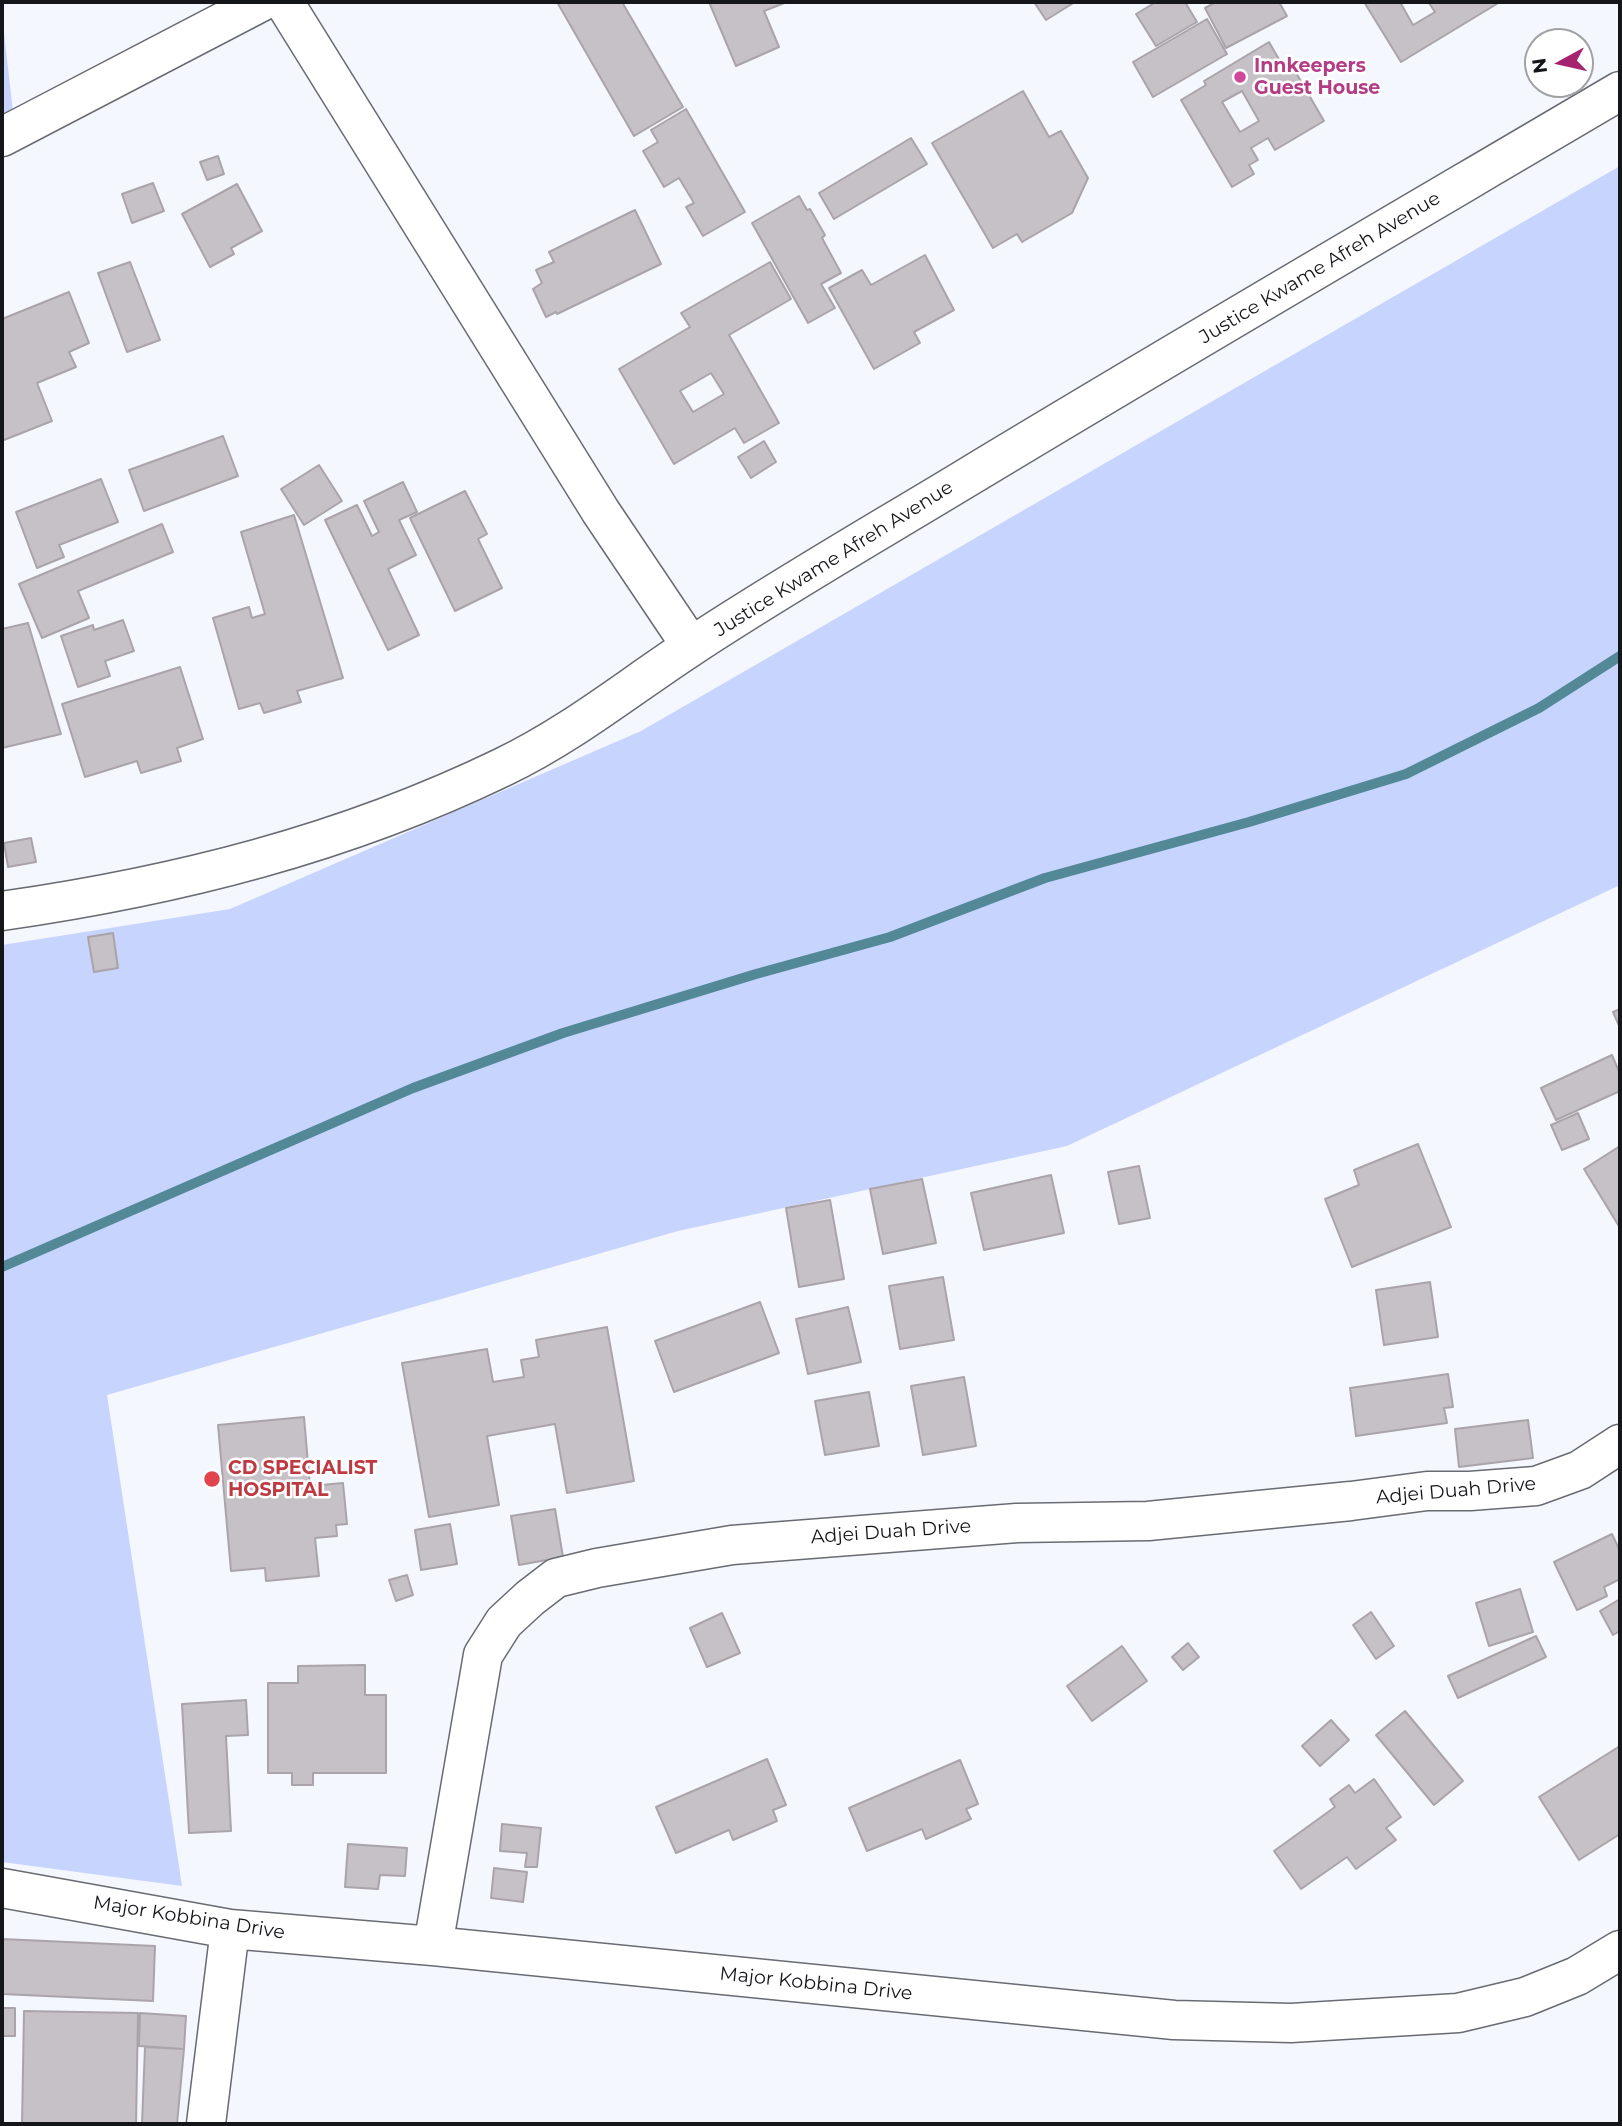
<!DOCTYPE html>
<html>
<head>
<meta charset="utf-8">
<style>
  body { margin:0 }
  #map { position:relative; width:1622px; height:2126px; overflow:hidden; background:#f5f7fe; font-family:Montserrat,sans-serif }
  canvas { display:block }
  .frame { position:absolute; inset:0; border:4px solid #151619; pointer-events:none }
  .north { position:absolute; left:1524px; top:28px; width:70px; height:70px; box-sizing:border-box; background:#fff; border:2px solid #a1a2a3; border-radius:50%; rotate:262deg; font-size:19px; font-weight:700; line-height:28px; text-align:center; color:#151619 }
  .north::after { content:''; display:block; margin:auto; width:24px; height:32px; background:#a6236f; clip-path:polygon(50% 0,100% 100%,50% 72%,0 100%) }
</style>
</head>
<body>
<div id="map">
<canvas width="1622" height="2126"></canvas>
<div class="frame"></div>
<div class="north">N</div>
</div>
<script>
const ctx = document.querySelector('canvas').getContext('2d');
ctx.lineJoin = 'round';
function fill(path, color) { ctx.fillStyle = color; ctx.fill(path, 'evenodd'); }
function trace(path, color, width, dash) { ctx.strokeStyle = color; ctx.lineWidth = width; ctx.lineCap = dash ? 'butt' : 'round'; ctx.setLineDash(dash || []); ctx.stroke(path); }
function write(font, color, halo, rows, align = 'center') {
  ctx.font = font + ' Montserrat,sans-serif'; ctx.lineWidth = 5; ctx.setLineDash([]); ctx.textBaseline = 'middle'; ctx.strokeStyle = halo; ctx.fillStyle = color; for (const [text, x, y, turn = 0] of rows) {
    ctx.save(); ctx.translate(x, y); ctx.rotate((+turn || 0) * Math.PI / 180); ctx.textAlign = isNaN(turn) ? turn : align; if (halo) ctx.strokeText(text, 0, 0); ctx.fillText(text, 0, 0); ctx.restore();
  }
}
const green = new Path2D(`
  M2,15L13,112L2,115Z
  M1620,166V885L1067,1146L678,1231L107,1395L182,1886L2,1862V945L230,909L641,731Z`);
const stream = new Path2D(`
  M2,1267L413,1088L563,1033L756,974L890,937L1045,878L1249,822L1406,774L1539,708L1620,656`);
const building = new Path2D(`
  M557,2H622L683,107L634,136Z
  M709,2H787L764,11L779,47L736,66Z
  M1034,2H1075L1046,20Z
  M1156,2H1185L1197,22L1156,46L1136,14Z
  M1216,2H1279L1287,16L1226,48L1205,8Z
  M1364,2H1400L1413,25L1435,12L1429,3L1432,2H1500L1401,62Z
  M1207,19L1227,54L1153,97L1133,62Z
  M1269,42L1284,68L1291,64L1324,121L1275,150L1268,138L1251,148L1258,160L1249,165L1254,174L1232,187L1181,100L1206,85L1204,81ZM1242,91L1259,121L1240,132L1222,102Z
  M1023,91L1049,137L1061,131L1088,178L1072,213L1022,242L1017,234L993,248L932,143Z
  M686,109L745,212L703,236L686,207L694,203L679,178L664,187L643,151L658,142L651,130Z
  M911,138L927,164L834,219L819,193Z
  M218,156L224,174L207,180L200,162Z
  M153,183L164,211L132,223L122,194Z
  M237,184L262,231L231,248L234,254L210,267L182,214Z
  M799,196L807,210L810,209L825,235L822,238L841,273L821,284L835,308L808,323L752,223Z
  M635,210L661,264L557,314L556,312L546,317L533,289L542,283L536,270L554,262L549,252Z
  M925,255L954,310L914,332L920,343L874,369L829,288L862,270L871,285Z
  M130,262L160,340L127,352L98,273Z
  M770,262L791,299L729,335L779,423L744,443L735,428L674,464L619,369L690,327L681,313ZM711,373L724,394L693,412L680,391Z
  M69,292L89,343L69,352L76,367L37,383L52,421L4,440L2,436V319Z
  M223,436L238,476L144,511L129,470Z
  M764,441L776,462L751,478L738,457Z
  M319,465L342,501L304,525L281,489Z
  M101,479L118,522L59,545L64,557L37,568L16,512Z
  M403,482L417,512L399,520L416,555L388,569L419,635L388,650L325,520L357,505L372,536L379,532L364,501Z
  M465,491L487,534L478,539L502,588L455,611L410,518Z
  M294,515L343,678L297,691L301,702L264,713L260,703L239,709L213,618L249,607L252,618L265,614L241,532Z
  M162,524L173,552L78,591L89,618L42,638L19,584Z
  M123,620L134,651L105,661L110,676L78,687L61,636L93,625L94,630Z
  M28,623L61,734L2,748V629Z
  M180,667L203,739L177,748L181,761L141,773L137,761L85,777L62,704Z
  M31,838L36,862L8,867L4,843Z
  M113,933L118,968L94,972L88,937Z
  M1620,1009V1028L1613,1012Z
  M1612,1055L1620,1074V1091L1556,1120L1541,1088Z
  M1578,1113L1589,1139L1562,1150L1551,1125Z
  M1418,1144L1451,1227L1352,1267L1325,1199L1359,1185L1354,1170Z
  M1620,1146V1228L1584,1169Z
  M1139,1166L1150,1218L1119,1224L1108,1172Z
  M1051,1175L1064,1233L984,1250L971,1193Z
  M922,1179L936,1243L883,1254L870,1189Z
  M830,1200L844,1279L799,1287L786,1208Z
  M943,1277L954,1340L900,1349L889,1286Z
  M1430,1282L1438,1337L1384,1345L1376,1290Z
  M760,1302L779,1353L674,1392L655,1341Z
  M848,1307L861,1362L808,1374L796,1319Z
  M607,1327L634,1481L567,1493L555,1424L487,1436L499,1505L429,1517L402,1363L487,1349L493,1382L524,1377L521,1360L539,1357L536,1340Z
  M1448,1374L1453,1407L1444,1408L1447,1423L1356,1436L1350,1388Z
  M964,1377L976,1446L923,1455L911,1386Z
  M869,1392L879,1446L825,1455L815,1401Z
  M304,1417L310,1486L343,1483L347,1524L336,1525L337,1536L315,1538L319,1576L266,1581L265,1568L231,1571L218,1425Z
  M1528,1420L1533,1458L1459,1467L1455,1429Z
  M555,1509L563,1557L519,1565L511,1516Z
  M450,1524L457,1564L421,1570L415,1530Z
  M1612,1534L1620,1551V1579L1604,1587L1607,1596L1577,1610L1554,1562Z
  M407,1575L413,1595L396,1601L389,1580Z
  M1520,1589L1533,1632L1489,1646L1476,1603Z
  M1620,1599V1631L1613,1635L1600,1611Z
  M1371,1612L1394,1646L1376,1659L1353,1625Z
  M722,1613L740,1653L707,1667L690,1628Z
  M1536,1636L1546,1657L1458,1698L1448,1676Z
  M1188,1643L1199,1657L1183,1670L1172,1657Z
  M1122,1646L1147,1681L1092,1721L1067,1686Z
  M365,1665V1695H386V1773H313V1785H292V1773H268V1683H298V1666Z
  M246,1700L248,1735L226,1736L231,1831L189,1833L182,1704Z
  M1405,1711L1463,1781L1434,1805L1376,1735Z
  M1331,1720L1349,1740L1320,1766L1302,1746Z
  M1620,1746V1834L1579,1860L1539,1797Z
  M767,1759L786,1805L773,1810L777,1821L733,1840L729,1830L676,1853L656,1807Z
  M960,1760L978,1804L966,1809L971,1819L926,1839L922,1829L867,1851L849,1808Z
  M1374,1779L1401,1817L1386,1828L1396,1840L1356,1869L1347,1857L1301,1889L1274,1851L1335,1807L1330,1799L1349,1785L1355,1793Z
  M502,1824L541,1828L537,1867H525L527,1853L500,1851Z
  M348,1844L407,1848L405,1876L380,1875L378,1889L345,1887Z
  M494,1868L527,1872L523,1902L491,1898Z
  M2,1939L155,1946L153,2001L2,1994Z
  M2,2008H15V2036H2Z
  M24,2011L138,2013L136,2124H22Z
  M140,2013L186,2016L184,2049L139,2046Z
  M145,2047L184,2049L177,2124H142Z`);
const minor = new Path2D(`
  M284,2L601,512L691,646
  M2,137L261,2
  M2,911C176,886 344,844 503,767C570,735 628,688 689,648C778,589 872,535 963,480C1181,348 1401,220 1620,91
  M2,1888L230,1929L433,1946L1174,2020L1291,2023L1458,2013L1525,1997L1577,1976L1620,1950
  M433,1946L483,1655L504,1622L530,1598L556,1578L597,1568L732,1545L1017,1523L1148,1521L1351,1501L1427,1491H1470L1536,1486L1580,1470L1620,1444
  M206,2124L230,1929`);
const markers = [
  [1240,77,7,"#d1479c"],
  [212,1479,9,"#e0444e"]
];
const hotelNames = [
  ["Innkeepers",1254,66],
  ["Guest House",1254,88]
];
const streetNames = [
  ["Justice Kwame Afreh Avenue",1320,268,-31],
  ["Justice Kwame Afreh Avenue",834,559,-32],
  ["Adjei Duah Drive",1456,1491,-5],
  ["Adjei Duah Drive",891,1532,-4],
  ["Major Kobbina Drive",189,1918,9],
  ["Major Kobbina Drive",816,1984,6]
];
const healthNames = [
  ["CD SPECIALIST",228,1468],
  ["HOSPITAL",228,1490]
];
fill(green, '#c7d4fe');
trace(stream, '#538896', 10);
fill(building, '#c6c0c7');
trace(building, '#aaa4aa', 2);
trace(minor, '#696b73', 41);
trace(minor, '#fff', 38);
for (const [x, y, r, color] of markers) { const dot = new Path2D(); dot.arc(x, y, r, 0, 2 * Math.PI); ctx.fillStyle = color; ctx.fill(dot); trace(dot, '#fff', 2.5); }
write('bold 19px', '#b23c85', '#fff', hotelNames, 'left');
write('19px', '#151619', '#fff', streetNames);
write('bold 19px', '#be3a42', '#fff', healthNames, 'left');
</script>
</body>
</html>
